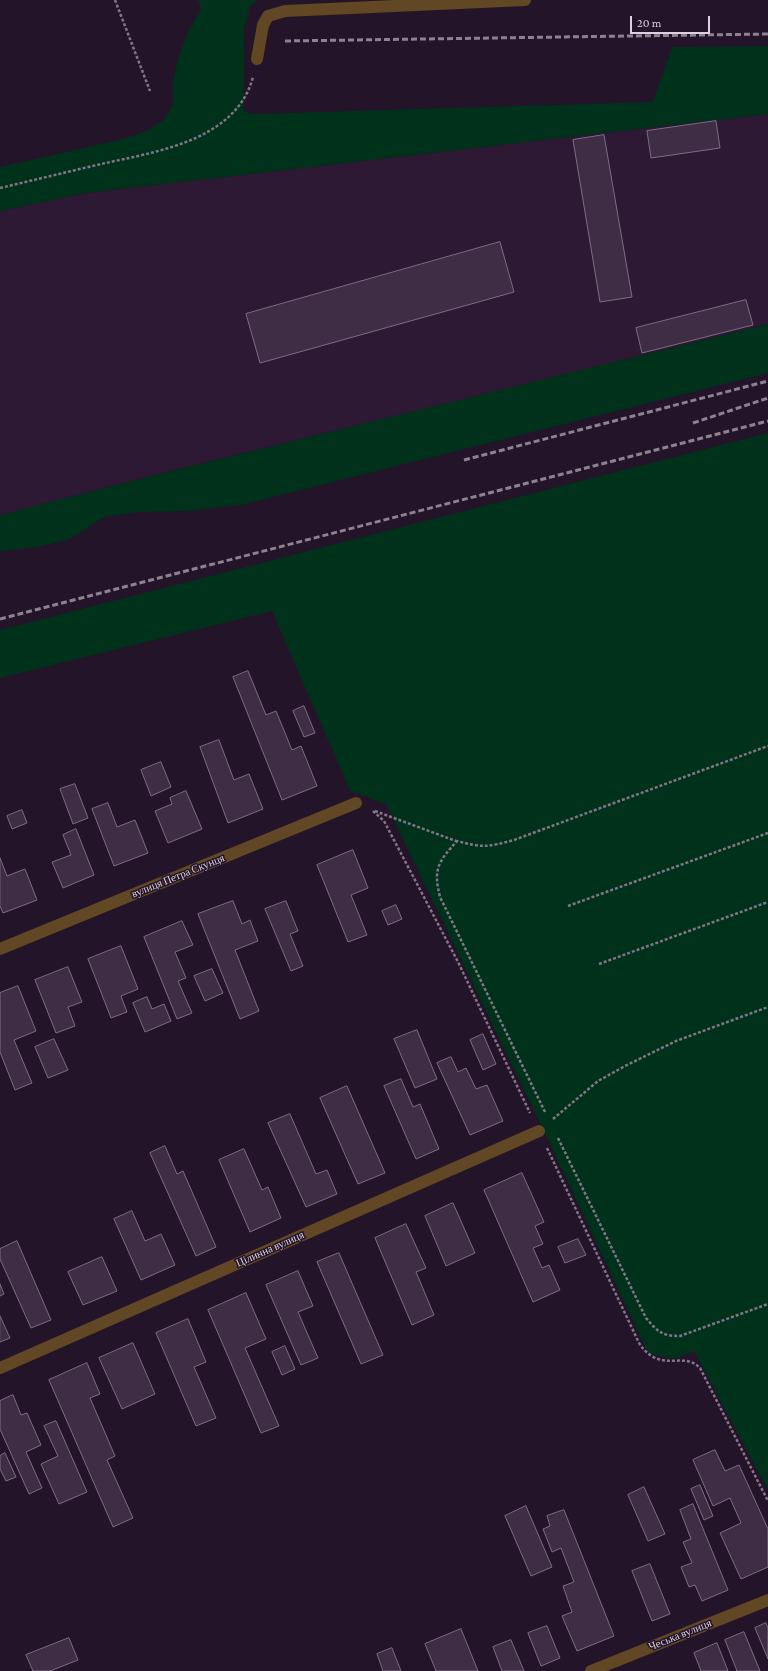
<!DOCTYPE html>
<html>
<head>
<meta charset="utf-8">
<style>
  body { margin:0 }
  #map { position:relative; width:768px; height:1671px; overflow:hidden; background:#241429; font-family:"Crimson Pro",serif }
  canvas { display:block }
  .scale { position:absolute; left:630px; top:16px; width:80px; height:18px; box-sizing:border-box; border:2px solid #dcd1e0; border-top:0; padding-left:5px; font-size:12px; line-height:14px; white-space:nowrap; color:#dcd1e0; -webkit-text-stroke:3px #241429; paint-order:stroke }
</style>
</head>
<body>
<div id="map">
<canvas width="768" height="1671"></canvas>
<div class="scale">20 m</div>
</div>
<script>
const ctx = document.querySelector('canvas').getContext('2d');
ctx.lineJoin = 'round';
function fill(path, color) { ctx.fillStyle = color; ctx.fill(path, 'evenodd'); }
function trace(path, color, width, dash) { ctx.strokeStyle = color; ctx.lineWidth = width; ctx.lineCap = dash ? 'butt' : 'round'; ctx.setLineDash(dash || []); ctx.stroke(path); }
function write(font, color, halo, rows, align = 'center') {
  ctx.font = font + ' "Crimson Pro",serif'; ctx.lineWidth = 3; ctx.setLineDash([]); ctx.textBaseline = 'middle'; ctx.strokeStyle = halo; ctx.fillStyle = color; for (const [text, x, y, turn = 0] of rows) {
    ctx.save(); ctx.translate(x, y); ctx.rotate((+turn || 0) * Math.PI / 180); ctx.textAlign = isNaN(turn) ? turn : align; if (halo) ctx.strokeText(text, 0, 0); ctx.fillText(text, 0, 0); ctx.restore();
  }
}
const built = new Path2D(`
  M768,114V324L159,474L0,515V211L86,193Z`);
const green = new Path2D(`
  M198,0H258L250,6L244,29V111L253,114L653,102L672,47L768,46V114L86,193L0,211V167L119,140L144,132L164,120L173,104V83L178,59L187,34L201,8Z
  M768,324V373L241,505L187,511L138,512L104,517L70,539L38,547L0,551V515L159,474Z
  M768,433V1490L694,1351L674,1359L648,1353L544,1131L386,804L350,791L272,611L0,678V630Z`);
const building = new Path2D(`
  M716,121L720,148L651,158L647,131Z
  M604,135L632,297L600,302L573,140Z
  M500,242L514,292L260,363L246,314Z
  M746,300L753,325L642,353L636,328Z
  M248,671L266,715L276,711L292,750L301,746L317,786L282,800L233,677Z
  M304,706L315,733L304,737L293,711Z
  M219,740L234,780L249,774L263,809L228,823L200,747Z
  M161,762L171,787L151,796L141,770Z
  M75,784L88,818L73,824L60,789Z
  M186,791L202,829L168,843L155,811L172,804L170,798Z
  M108,803L117,827L135,820L148,853L114,866L92,809Z
  M22,810L27,823L12,829L7,816Z
  M76,829L94,875L63,888L52,862L71,855L63,835Z
  M353,850L368,888L351,895L367,935L348,942L317,865Z
  M0,858L7,876L25,869L37,900L3,913L0,906Z
  M233,901L242,924L250,920L258,941L235,950L259,1011L240,1019L198,914Z
  M286,901L298,931L290,934L303,966L291,971L265,909Z
  M396,905L402,919L388,925L382,911Z
  M182,921L193,945L175,952L186,978L178,981L192,1013L177,1019L144,937Z
  M121,946L138,989L121,996L127,1012L111,1018L88,959Z
  M68,967L82,1002L68,1007L75,1026L56,1033L35,980Z
  M212,969L223,993L205,1001L194,976Z
  M18,986L36,1031L14,1040L32,1083L15,1090L0,1052V993Z
  M147,997L152,1009L164,1004L171,1021L145,1032L133,1003Z
  M417,1030L437,1079L415,1088L394,1039Z
  M483,1034L496,1064L483,1070L470,1040Z
  M54,1039L68,1070L48,1078L35,1047Z
  M451,1057L458,1072L466,1068L476,1089L487,1085L503,1121L470,1135L437,1063Z
  M401,1079L413,1107L420,1104L439,1149L416,1159L384,1086Z
  M347,1086L385,1173L358,1184L320,1098Z
  M290,1114L316,1174L327,1170L337,1194L306,1207L268,1123Z
  M165,1146L177,1174L183,1171L216,1247L196,1256L150,1153Z
  M244,1149L262,1190L268,1187L281,1218L250,1232L219,1160Z
  M522,1173L544,1222L535,1226L543,1244L533,1248L542,1268L549,1265L560,1290L533,1302L484,1190Z
  M453,1203L475,1253L446,1266L425,1216Z
  M132,1211L145,1241L161,1234L175,1265L141,1280L114,1219Z
  M406,1224L426,1268L416,1272L434,1315L412,1325L375,1238Z
  M578,1239L586,1255L565,1263L558,1247Z
  M17,1241L51,1320L31,1328L0,1259V1249Z
  M339,1253L383,1355L361,1364L317,1262Z
  M102,1257L117,1291L83,1305L68,1272Z
  M298,1271L313,1306L298,1312L318,1358L301,1365L266,1285Z
  M0,1284L4,1294L0,1296Z
  M246,1293L266,1339L245,1348L279,1426L261,1433L208,1310Z
  M0,1316L10,1338L0,1342Z
  M188,1319L206,1362L194,1367L216,1418L196,1426L156,1333Z
  M133,1343L155,1394L122,1409L99,1358Z
  M285,1346L295,1369L282,1375L272,1352Z
  M87,1363L100,1394L90,1398L115,1456L107,1460L133,1518L113,1527L49,1380Z
  M13,1395L21,1415L27,1413L41,1445L26,1452L42,1488L29,1494L0,1429V1401Z
  M56,1421L87,1492L59,1504L41,1464L58,1456L44,1426Z
  M715,1450L725,1471L739,1465L768,1529V1567L741,1579L720,1533L741,1523L730,1498L713,1506L693,1460Z
  M5,1453L16,1477L6,1481L0,1469V1456Z
  M700,1485L713,1516L704,1520L691,1489Z
  M644,1487L665,1534L648,1541L628,1495Z
  M693,1504L728,1590L702,1601L695,1585L689,1587L681,1567L692,1563L683,1542L691,1539L680,1510Z
  M526,1506L552,1567L531,1576L505,1516Z
  M564,1510L614,1636L577,1651L562,1616L572,1612L563,1586L574,1582L561,1548L552,1552L543,1529L550,1526L547,1516Z
  M650,1564L670,1614L652,1621L632,1571Z
  M766,1623L768,1628V1659L755,1628Z
  M547,1626L560,1658L541,1666L528,1633Z
  M461,1629L478,1671H436L425,1644Z
  M744,1632L760,1671H737L725,1640Z
  M69,1638L78,1660L50,1671H33L26,1655Z
  M511,1640L524,1671H502L493,1647Z
  M717,1643L728,1671H701L694,1653Z
  M392,1648L401,1671H383L377,1654Z`);
const path = new Path2D(`
  M115,0L150,91
  M0,188C34,180 67,172 101,164C155,152 236,141 253,77
  M373,811L384,821L458,962L530,1113
  M375,811L456,841
  M568,906L768,833
  M599,964L768,902
  M545,1112L440,897C433,869 438,862 457,841C483,848 488,847 514,840L768,746
  M553,1119L598,1081L625,1066L676,1041L768,1007
  M558,1138L646,1318C658,1332 662,1336 680,1336L768,1304
  M547,1148L639,1343C660,1375 683,1350 700,1368L768,1501`);
const lane = new Path2D(`
  M257,59L263,25L268,16L285,11L525,0`);
const street = new Path2D(`
  M0,949L356,803
  M0,1368L539,1131
  M591,1671L768,1600`);
const rail = new Path2D(`
  M285,41L768,34
  M693,423L768,398
  M464,460L768,381
  M0,619L768,421`);
const streetNames = [
  ["вулиця Петра Скунця",178,876,-22],
  ["Цілинна вулиця",270,1249,-24],
  ["Чеська вулиця",680,1635,-22]
];
fill(built, '#2e1934');
fill(green, '#00311a');
fill(building, '#3f2d45');
trace(building, '#7f6b85', 1);
trace(path, '#837587', 2.5, [3, 2]);
trace(lane, '#614723', 12);
trace(street, '#614723', 12);
trace(rail, '#8e8192', 3, [6, 3]);
write('11px', '#dcd1e0', '#241429', streetNames);
</script>
</body>
</html>
